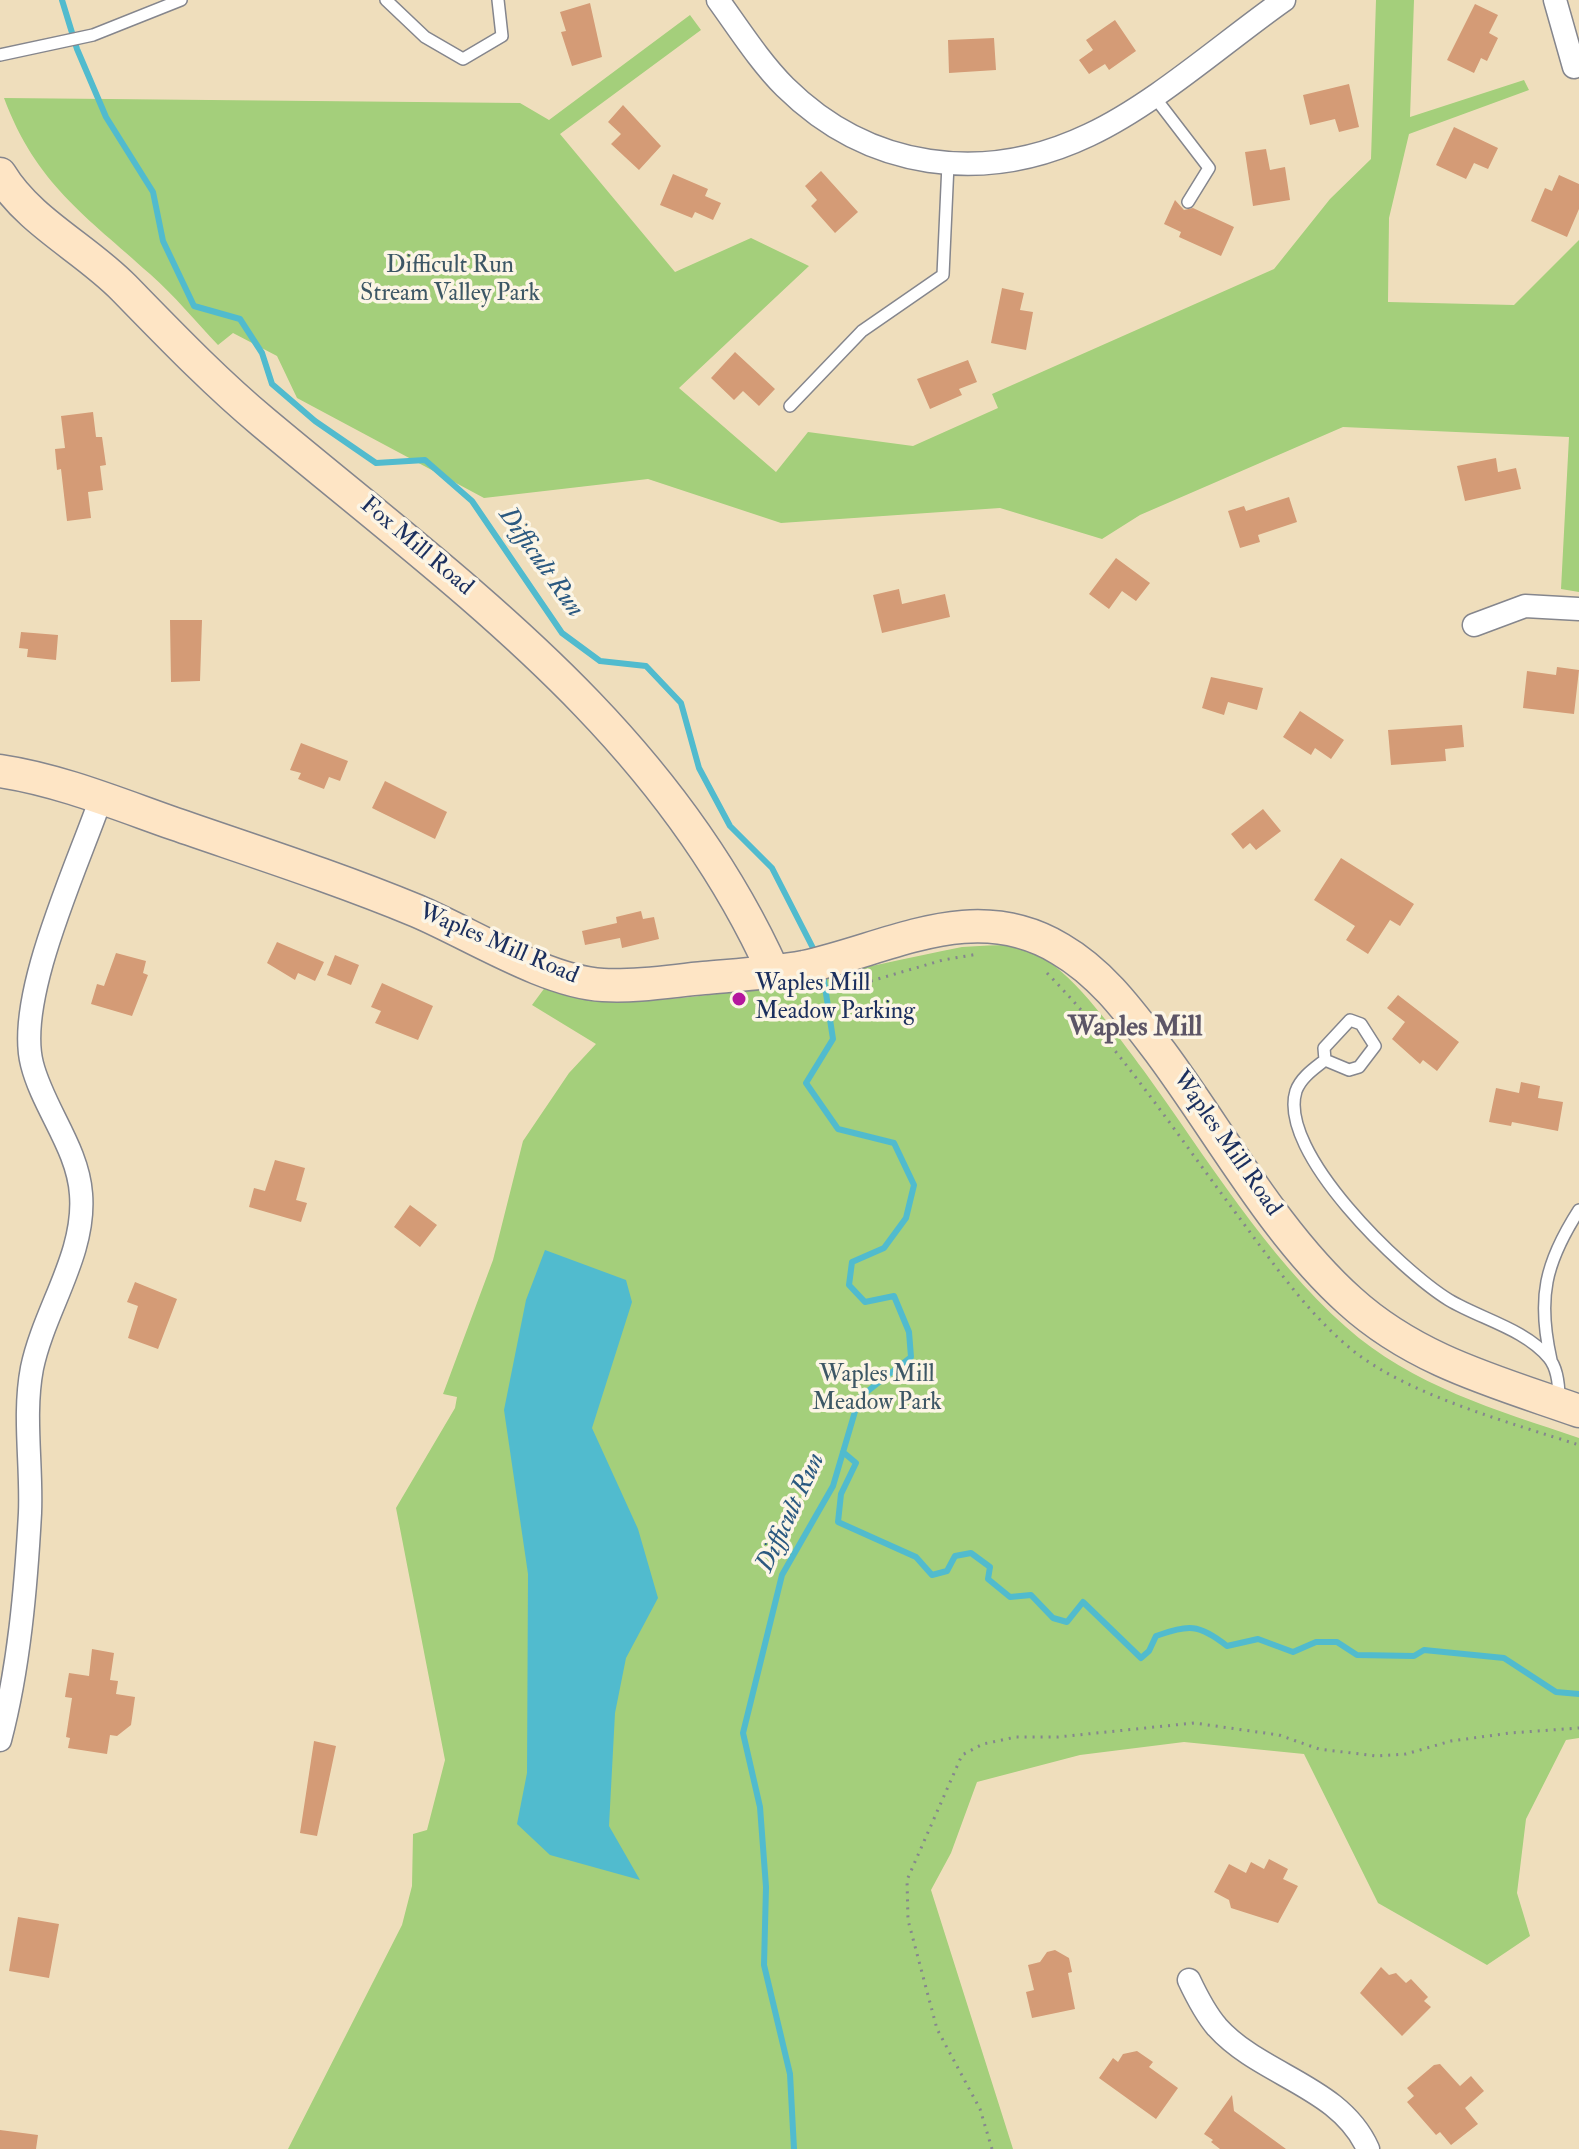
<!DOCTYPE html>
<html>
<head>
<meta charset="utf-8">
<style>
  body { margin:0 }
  canvas { display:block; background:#efdebc }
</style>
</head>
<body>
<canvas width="1579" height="2149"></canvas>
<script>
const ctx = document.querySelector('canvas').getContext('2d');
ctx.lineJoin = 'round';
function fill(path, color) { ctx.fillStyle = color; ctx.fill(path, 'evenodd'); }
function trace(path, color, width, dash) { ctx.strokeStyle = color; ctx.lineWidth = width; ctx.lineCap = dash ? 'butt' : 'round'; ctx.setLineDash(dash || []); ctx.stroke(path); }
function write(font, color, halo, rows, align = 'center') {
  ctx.font = font + ' "IM FELL Double Pica",serif'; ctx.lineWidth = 7; ctx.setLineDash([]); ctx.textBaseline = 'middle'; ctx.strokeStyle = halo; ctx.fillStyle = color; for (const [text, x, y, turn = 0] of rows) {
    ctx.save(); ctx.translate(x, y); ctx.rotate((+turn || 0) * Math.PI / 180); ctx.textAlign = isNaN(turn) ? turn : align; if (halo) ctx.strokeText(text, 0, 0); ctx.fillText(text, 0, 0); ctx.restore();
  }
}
const green = new Path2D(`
  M1376,0H1414L1410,117L1524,80L1529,90L1409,134L1389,218L1388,302L1514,305L1579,240V592L1561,589L1569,437L1343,427L1140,515L1102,539L1000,508L781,523L648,479L484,498L297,398L277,356L233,333L218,345C196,322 175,296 150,274C86,216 36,184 4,98L520,103L549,120L690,15L701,30L560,134L675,272L751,238L809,266L679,388L776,472L808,432L913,446L998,408L992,394L1274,269L1330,199L1371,159Z
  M962,947C988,946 1016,941 1039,955C1078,978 1117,1035 1144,1071C1207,1158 1266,1256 1346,1327C1412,1386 1497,1410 1579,1438V1738L1566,1740L1526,1819L1517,1893L1530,1936L1487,1965L1378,1903L1304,1754L1184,1742L1080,1755L977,1782L951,1853L931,1890L1013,2149H288L402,1925L412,1886L413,1834L427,1830L445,1760L396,1508L455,1408L457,1397L443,1394L493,1260L523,1141L569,1073L596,1044L532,1005L549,982C575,991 603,1002 632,1001C739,998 857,968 962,947Z`);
const water = new Path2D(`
  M545,1250L626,1280L632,1302L592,1428L638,1529L658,1598L626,1658L615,1713L609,1826L640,1880L550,1855L517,1824L527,1773L528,1574L504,1410L526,1300Z`);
const stream = new Path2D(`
  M62,0L77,49L106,117L153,192L163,241L194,306L240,319L262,353L272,384L315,421L376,463L425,460L472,501L562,633L600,661L646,666L681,703L699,768L730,826L772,868L815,952
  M843,1452L856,1463L841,1494L838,1522L916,1557L932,1575L947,1571L955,1556L971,1553L990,1567L988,1579L1010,1597L1031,1595L1053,1618L1067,1622L1083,1602L1141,1658L1149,1651L1156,1636C1189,1625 1198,1623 1227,1646L1258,1639L1293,1652L1316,1642H1337L1357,1655L1414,1656L1424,1650L1504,1658L1556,1692L1579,1694
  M794,2149L790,2074L764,1965L766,1887L760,1807L743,1733L782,1575L833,1486L859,1398L911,1357L909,1332L894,1296L865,1302L849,1285L852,1262L884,1248L906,1218L914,1185L894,1143L838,1129L806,1083L833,1039L823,974`);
const building = new Path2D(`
  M590,3L602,57L572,66L561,32L566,31L560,12Z
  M1475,4L1498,15L1489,33L1498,38L1487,61L1481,58L1474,73L1447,60Z
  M1115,20L1136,51L1109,70L1105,64L1089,74L1079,60L1093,50L1086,40Z
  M994,38L996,70L949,73L948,40Z
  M1349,84L1359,127L1339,132L1335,119L1310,125L1303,95Z
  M623,105L661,146L639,170L611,144L621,134L608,122Z
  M1454,127L1498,148L1488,169L1474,163L1466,179L1436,165Z
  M1266,149L1270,170L1285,167L1290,200L1253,206L1245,152Z
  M821,171L858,212L835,233L811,206L817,200L805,186Z
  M673,174L708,189L705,196L721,203L713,220L695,212L692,218L660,205Z
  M1559,175L1579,184V209L1567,237L1531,221L1545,188L1552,191Z
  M1175,200L1184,210L1193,208L1234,227L1221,256L1179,237L1181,232L1164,224Z
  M1002,288L1024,293L1020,310L1033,312L1026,350L991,343Z
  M735,352L775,389L759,406L743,391L734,400L711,378Z
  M968,360L977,382L959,389L962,395L930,409L917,379Z
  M93,412L96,437H102L106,465L100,466L103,490L88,492L91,518L67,521L61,469L57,470L55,449L65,448L61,416Z
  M1496,458L1498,472L1516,468L1521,489L1465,501L1457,466Z
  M1289,497L1297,522L1258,535L1260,542L1240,548L1228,511L1244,506L1246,511Z
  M1116,558L1150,583L1136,601L1122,591L1109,609L1089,594Z
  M899,589L902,604L945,594L950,617L882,633L873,595Z
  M170,620H202L200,681L171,682Z
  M21,632L58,635L56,660L27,657L28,649L19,648Z
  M1557,667L1579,670L1574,714L1523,708L1527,671L1556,675Z
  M1211,677L1263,688L1257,710L1228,702L1224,715L1202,708Z
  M1300,711L1344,740L1331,759L1315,748L1311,755L1283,737Z
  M1462,725L1464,747L1445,749L1446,761L1391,765L1388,730Z
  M301,743L348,761L340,781L329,777L324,789L298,779L301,773L290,770Z
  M385,781L447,812L435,839L372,808Z
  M1263,809L1281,831L1256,850L1250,843L1243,849L1231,834Z
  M1341,858L1414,904L1400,926L1390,920L1368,954L1346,940L1355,926L1314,900Z
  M641,911L643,919L654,917L659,939L622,948L620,938L585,945L582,931L617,923L616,917Z
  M277,942L324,962L315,981L298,973L295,980L267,963Z
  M116,953L146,961L143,973L148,975L132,1016L91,1004L97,984L104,986Z
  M335,955L359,965L351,985L327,975Z
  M382,983L433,1006L418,1040L375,1023L381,1011L371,1007Z
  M1398,995L1459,1042L1437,1071L1423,1060L1420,1064L1392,1039L1405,1022L1387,1008Z
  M1521,1082L1540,1086L1538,1098L1563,1102L1558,1131L1512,1122L1511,1126L1489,1122L1496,1088L1519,1093Z
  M275,1160L305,1168L296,1200L307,1203L301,1222L249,1207L254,1188L265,1191Z
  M410,1205L437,1225L420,1247L394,1227Z
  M135,1282L177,1299L158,1349L128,1338L138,1306L127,1302Z
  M92,1649L114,1653L110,1680L118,1681L116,1694L135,1697L131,1725L117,1736L110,1735L107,1754L68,1748L70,1738L66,1737L72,1698L65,1697L69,1673L89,1676Z
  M314,1741L336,1746L317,1836L300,1833Z
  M1269,1859L1288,1869L1283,1879L1298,1886L1278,1923L1231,1908L1229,1900L1214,1892L1229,1864L1246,1873L1251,1862L1264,1869Z
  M18,1917L59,1924L49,1978L9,1971Z
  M1055,1950L1069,1958L1072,1972L1068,1973L1075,2009L1032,2018L1026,1992L1034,1990L1028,1965L1040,1962L1047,1952Z
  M1381,1967L1389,1975L1396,1973L1406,1983L1411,1979L1428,1997L1424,2001L1431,2007L1402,2036L1360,1993Z
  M1137,2051L1153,2062L1149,2067L1178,2088L1156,2119L1099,2078L1113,2058L1118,2062L1123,2054Z
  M1440,2064L1460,2086L1471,2076L1484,2091L1465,2108L1478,2124L1451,2145L1440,2132L1436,2135L1407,2102L1414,2096L1407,2088L1434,2065Z
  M1232,2095L1234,2111L1286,2149H1220L1211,2142L1213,2140L1204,2134Z
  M0,2130L38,2135L36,2149H0Z`);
const path = new Path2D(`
  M1047,973C1119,1047 1176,1133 1238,1216C1273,1263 1309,1316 1356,1353C1412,1396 1511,1423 1579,1445
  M840,990L943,960L978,954
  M992,2149L980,2109L937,2029L908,1920L907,1880L962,1755L983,1744L1016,1737H1058L1194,1723L1279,1735L1319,1749L1376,1756L1406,1754L1451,1741L1510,1733L1579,1728`);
const service = new Path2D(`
  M386,0L425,37L463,59L502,36L498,0
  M0,55L93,35L181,0
  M1153,95L1209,168L1188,202
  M790,406L862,331L943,275L948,164
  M1325,1060L1324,1048L1350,1020L1361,1024L1375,1046L1359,1067L1349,1070L1325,1060C1315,1068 1301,1077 1296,1091C1277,1152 1402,1271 1449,1300C1481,1319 1525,1329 1549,1358C1558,1369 1559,1386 1559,1399
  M1551,1360C1537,1298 1545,1263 1579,1210`);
const minor = new Path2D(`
  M718,0C739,29 760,62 785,87C869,170 984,185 1089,135C1155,104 1223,43 1284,0
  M1555,0L1574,67
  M1474,625L1525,606L1579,609
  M0,1740C19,1668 26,1587 30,1513C32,1465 23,1415 32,1368C44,1310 86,1254 81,1194C78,1148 43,1108 32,1064C15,998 78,865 101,798
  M1189,1980C1197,1997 1205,2013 1217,2027C1261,2076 1340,2086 1368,2149`);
const secondary = new Path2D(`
  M0,174C29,222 85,248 124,288C169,334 214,381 263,422C460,587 664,729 773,971
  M0,771C60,780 118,804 175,824C256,852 337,878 417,911C471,934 546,982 603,985C637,987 671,981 704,978C737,975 771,973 804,967C891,948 974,897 1060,949C1103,974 1131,1014 1161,1053C1221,1134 1275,1234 1350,1301C1416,1361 1497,1382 1579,1411`);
const markers = [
  [739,999,8,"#b5179e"]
];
const parkNames = [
  ["Difficult Run",450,267],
  ["Stream Valley Park",450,295],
  ["Waples Mill",877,1376],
  ["Meadow Park",877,1404]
];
const streetNames = [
  ["Fox Mill Road",416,547,40],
  ["Waples Mill Road",498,945,23],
  ["Waples Mill Road",1226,1144,55]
];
const poiNames = [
  ["Waples Mill",755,985],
  ["Meadow Parking",755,1013]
];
const waterNames = [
  ["Difficult Run",540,563,55],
  ["Difficult Run",792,1513,-65]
];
const quarterNames = [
  ["Waples Mill",1135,1029]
];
fill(green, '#a4cf7b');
fill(water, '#51bbce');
trace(stream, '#51bbce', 6);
fill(building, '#d49b76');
trace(service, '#85868d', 14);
trace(minor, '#85868d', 25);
trace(secondary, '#85868d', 35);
trace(path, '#85868d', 3, [2, 6]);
trace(service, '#fff', 11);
trace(minor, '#fff', 22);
trace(secondary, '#fee5c5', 32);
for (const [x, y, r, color] of markers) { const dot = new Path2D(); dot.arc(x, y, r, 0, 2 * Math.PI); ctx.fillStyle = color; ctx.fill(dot); trace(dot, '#fcf5e5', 3); }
write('24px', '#3d5765', '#fcf5e5', parkNames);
write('24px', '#1b2f5e', '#fcf5e5', streetNames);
write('24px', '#1b2f5e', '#fcf5e5', poiNames, 'left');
write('italic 26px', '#2b5980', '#fcf5e5', waterNames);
write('bold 28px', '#5c5566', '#fcf5e5', quarterNames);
</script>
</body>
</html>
